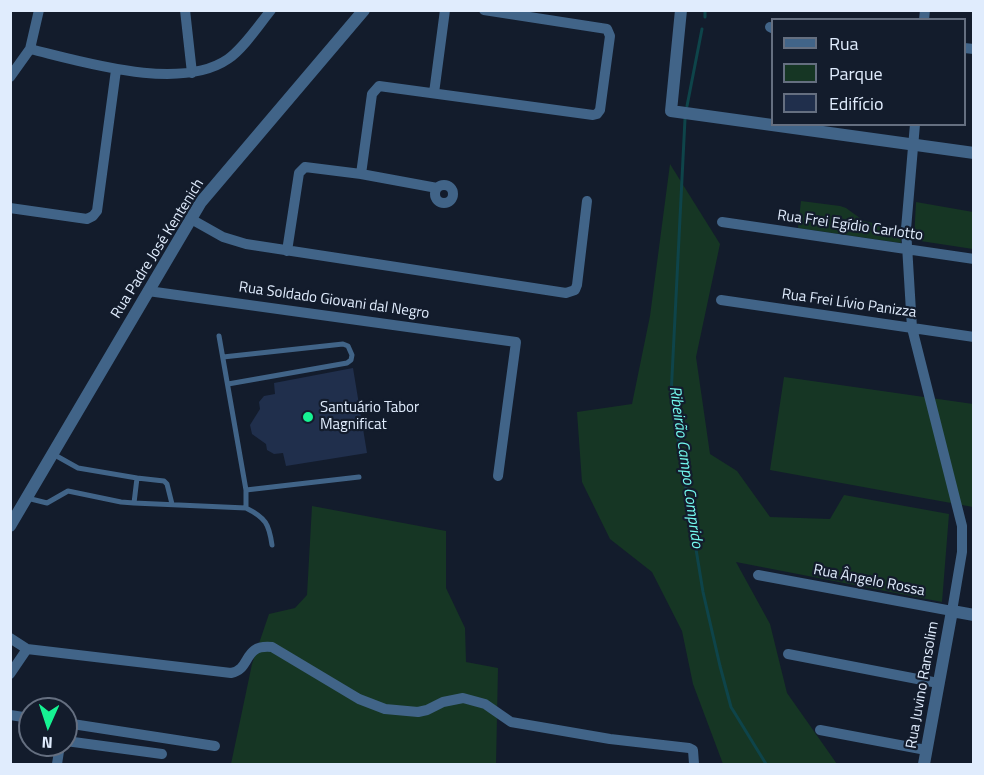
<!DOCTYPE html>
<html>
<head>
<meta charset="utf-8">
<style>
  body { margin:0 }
  #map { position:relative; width:984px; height:775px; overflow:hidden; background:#131c2c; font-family:"Titillium Web",sans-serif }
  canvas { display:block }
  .frame { position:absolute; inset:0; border:12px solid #e0ecfd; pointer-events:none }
  .legend { position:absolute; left:771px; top:18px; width:195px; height:108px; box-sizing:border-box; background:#131c2c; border:2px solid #656f80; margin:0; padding:8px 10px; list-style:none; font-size:18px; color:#e0ecfd }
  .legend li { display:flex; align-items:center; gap:12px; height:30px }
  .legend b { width:30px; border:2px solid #656f80 }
  .north { position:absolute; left:18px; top:697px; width:60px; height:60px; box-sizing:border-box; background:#131c2c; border:2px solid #656f80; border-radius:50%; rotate:183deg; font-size:16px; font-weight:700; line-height:24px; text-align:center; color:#e0ecfd }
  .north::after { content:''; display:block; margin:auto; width:21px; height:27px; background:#16f393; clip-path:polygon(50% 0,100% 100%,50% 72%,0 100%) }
</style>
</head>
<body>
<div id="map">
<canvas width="984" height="775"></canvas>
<div class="frame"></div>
<ul class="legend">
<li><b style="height:8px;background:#416488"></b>Rua</li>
<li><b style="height:16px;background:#163624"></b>Parque</li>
<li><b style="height:16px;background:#202f4c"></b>Edifício</li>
</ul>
<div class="north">N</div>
</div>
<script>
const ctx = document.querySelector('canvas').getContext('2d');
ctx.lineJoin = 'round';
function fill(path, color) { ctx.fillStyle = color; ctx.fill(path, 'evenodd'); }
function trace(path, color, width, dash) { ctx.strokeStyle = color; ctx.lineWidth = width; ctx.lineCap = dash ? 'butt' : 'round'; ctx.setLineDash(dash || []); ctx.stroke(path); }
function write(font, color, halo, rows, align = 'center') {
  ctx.font = font + ' "Titillium Web",sans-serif'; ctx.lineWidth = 4.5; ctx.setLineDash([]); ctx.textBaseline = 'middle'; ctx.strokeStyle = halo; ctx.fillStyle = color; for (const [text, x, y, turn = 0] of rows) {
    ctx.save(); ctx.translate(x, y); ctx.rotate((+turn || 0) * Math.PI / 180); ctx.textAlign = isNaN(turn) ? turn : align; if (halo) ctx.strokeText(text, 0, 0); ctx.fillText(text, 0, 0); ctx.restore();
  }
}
const green = new Path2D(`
  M670,164L720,244L696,357L710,454L737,471L770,517L830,519L844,495L949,514L942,602L736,562L770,624L787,693L837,764H723L693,684L682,631L652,572L610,539L582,482L577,412L632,404L650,316Z
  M801,201L840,206L846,208L864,221L900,229L901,243L798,228Z
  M916,202L973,212V249L914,240Z
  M784,377L973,404V507L770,470Z
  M312,506L446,531V588L465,628L466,662L498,668L496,764H231L252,664L269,614L295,608L307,595Z`);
const stream = new Path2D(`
  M705,17V10
  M687,106L702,29
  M685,119L671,396L703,592L720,666L731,707L766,764`);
const building = new Path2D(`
  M353,368L367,453L286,466L283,453L274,454L267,450L266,444L252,434L250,425L260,409L259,402L264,396L275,394L274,383Z`);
const service = new Path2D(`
  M223,357L343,344L348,346L352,355L351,360L347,363L228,384
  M137,478L164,481L167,484L172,504
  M246,490L359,477
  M27,498L47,503L68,491L121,502L134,503L137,478L78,468L53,454
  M134,503L246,508V490L219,336
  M246,508C266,518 269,524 272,545`);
const minor = new Path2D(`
  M185,10L192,73
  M924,20L925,10
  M770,27L772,28
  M964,48L974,49
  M30,49C84,62 180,92 228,59C243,49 259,25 271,10
  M10,77L30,49L39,10
  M434,93L445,10
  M361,174L372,94L379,86L593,115L597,114L600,110L610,36L607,29L484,10
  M435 194a9 9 0 1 1 18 0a9 9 0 1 1-18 0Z
  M10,208L87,219L93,216L97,211L116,70
  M191,219L223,237L246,244L566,293L575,290L577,285L587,201
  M722,222L974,259
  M287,251L299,173L305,167L361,174L437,188
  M148,291L516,342L498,476
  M721,300L974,337
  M758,575L952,611L962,552V526L912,328L906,229L915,124
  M10,638L27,649L231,673C252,669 242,644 272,647L359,699L385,709L418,712L427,710L443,702L463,698L485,704L511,722L610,739L689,748L693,750L694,764
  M788,654L938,683
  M10,674L27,649
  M10,715L30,718
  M66,723L215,746
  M820,730L926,750
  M66,741L162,754
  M57,764L60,745`);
const tertiary = new Path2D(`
  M681,10L671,111L974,153
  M10,526L201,202L364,10
  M924,764L952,611L974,615`);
const markers = [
  [308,417,6,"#16f393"]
];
const streetNames = [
  ["Rua Frei Egídio Carlotto",850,226,8],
  ["Rua Padre José Kentenich",158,249,-58],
  ["Rua Soldado Giovani dal Negro",334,301,8],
  ["Rua Frei Lívio Panizza",849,304,8],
  ["Rua Ângelo Rossa",869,581,11],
  ["Rua Juvino Ransolim",923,685,-80]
];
const poiNames = [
  ["Santuário Tabor",320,408],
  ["Magnificat",320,425]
];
const waterNames = [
  ["Ribeirão Campo Comprido",685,467,82]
];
fill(green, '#163624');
trace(stream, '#0e444a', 3);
fill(building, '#202f4c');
trace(service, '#416488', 5);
trace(minor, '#416488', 10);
trace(tertiary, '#416488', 12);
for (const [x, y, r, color] of markers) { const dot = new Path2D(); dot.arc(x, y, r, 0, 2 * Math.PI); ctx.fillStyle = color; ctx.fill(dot); trace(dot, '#131c2c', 2); }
write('15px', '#e0ecfd', '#131c2c', streetNames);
write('15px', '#e0ecfd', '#131c2c', poiNames, 'left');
write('italic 16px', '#73f8ee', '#131c2c', waterNames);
</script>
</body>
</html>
